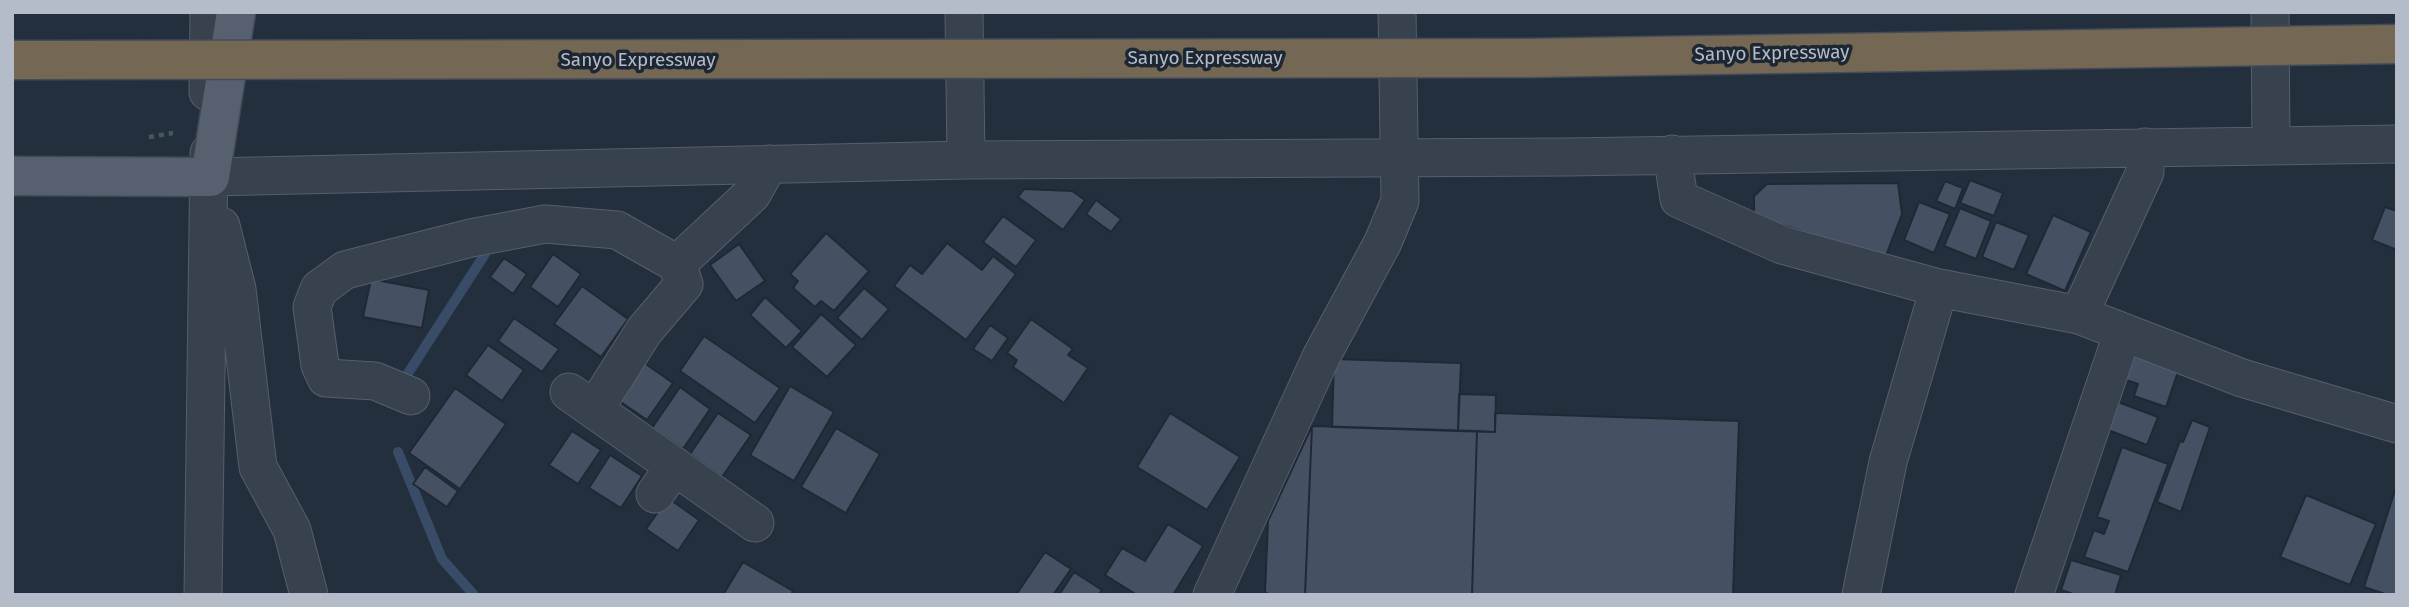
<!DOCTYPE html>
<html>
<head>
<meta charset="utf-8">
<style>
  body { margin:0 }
  #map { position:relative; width:2409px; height:607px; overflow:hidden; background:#242f3e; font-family:"Fira Sans",sans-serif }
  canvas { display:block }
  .frame { position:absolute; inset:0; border:14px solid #b4bcc9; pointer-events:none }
</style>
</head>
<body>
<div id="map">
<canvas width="2409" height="607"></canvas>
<div class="frame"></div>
</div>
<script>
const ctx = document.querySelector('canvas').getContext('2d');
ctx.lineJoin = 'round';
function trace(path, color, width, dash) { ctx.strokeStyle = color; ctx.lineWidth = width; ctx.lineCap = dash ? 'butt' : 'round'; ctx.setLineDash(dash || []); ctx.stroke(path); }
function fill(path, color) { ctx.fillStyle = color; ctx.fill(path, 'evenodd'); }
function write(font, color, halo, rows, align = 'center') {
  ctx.font = font + ' "Fira Sans",sans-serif'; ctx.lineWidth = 7; ctx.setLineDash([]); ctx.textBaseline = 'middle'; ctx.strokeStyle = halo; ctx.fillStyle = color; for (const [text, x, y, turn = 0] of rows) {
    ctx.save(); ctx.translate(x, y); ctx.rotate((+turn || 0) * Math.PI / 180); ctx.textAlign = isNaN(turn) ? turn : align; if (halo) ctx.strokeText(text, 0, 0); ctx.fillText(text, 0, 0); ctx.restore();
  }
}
const stream = new Path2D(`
  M403,381L485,254
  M398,452L442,559L474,595`);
const building = new Path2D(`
  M1970,180L2003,193L1994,216L1960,203Z
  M1945,181L1963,188L1955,209L1936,201Z
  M1898,183L1902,214L1885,258L1754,216V196L1767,184Z
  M1024,189L1072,191L1085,200L1063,230L1018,197Z
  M1096,200L1121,219L1111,232L1086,214Z
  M1919,202L1950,214L1934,253L1904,240Z
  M2385,207L2397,211V250L2372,240Z
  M1960,208L1991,221L1976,259L1944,246Z
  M2053,215L2091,232L2065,291L2026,274Z
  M1003,216L1036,240L1016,267L983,242Z
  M1996,222L2029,235L2014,270L1982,257Z
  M826,233L869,271L834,311L821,301L815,307L793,288L798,281L790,274Z
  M947,243L982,270L993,256L1016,274L966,340L894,286L910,265L922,274Z
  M739,244L765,281L736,301L710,265Z
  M553,254L581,274L558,307L530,287Z
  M504,258L527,274L513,294L490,277Z
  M371,279L429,290L422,328L363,317Z
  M582,286L628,319L601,357L554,324Z
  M864,288L889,309L862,340L837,318Z
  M765,297L802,331L786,348L750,315Z
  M821,314L856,345L827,377L792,347Z
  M514,318L559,349L542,372L498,341Z
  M1031,319L1073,349L1068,355L1088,368L1064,403L1013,367L1017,360L1007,353Z
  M990,325L1008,338L992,361L973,349Z
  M704,336L780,388L755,423L680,371Z
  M488,345L524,370L502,401L466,375Z
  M2133,356L2180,366L2166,407L2134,396L2138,384L2126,380Z
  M1334,359L1461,363L1458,431L1332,427Z
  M643,362L673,383L647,420L618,400Z
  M790,386L834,412L794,481L750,455Z
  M680,387L710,409L683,449L652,428Z
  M455,388L506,424L460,489L409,453Z
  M1459,394L1496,395L1495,432L1458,431Z
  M2118,402L2158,417L2147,445L2108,430Z
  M718,413L751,435L722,477L690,454Z
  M1170,413L1240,457L1207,510L1137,467Z
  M1495,413L1739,421L1733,595H1472L1477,431L1495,432Z
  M2192,420L2210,427L2181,512L2157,502L2180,441L2183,442Z
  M1312,426L1305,595H1270L1265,592L1268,521Z
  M1312,426L1477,431L1472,595H1305Z
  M836,428L880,454L846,513L801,487Z
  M572,431L601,450L578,484L549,465Z
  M2122,447L2168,464L2128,572L2084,557L2094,530L2104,534L2109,521L2097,517Z
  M610,455L642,476L621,508L589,488Z
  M425,467L458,491L447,507L413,484Z
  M2397,484V595H2388L2364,587Z
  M2306,495L2376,524L2350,585L2280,557Z
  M668,498L699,520L678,551L646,529Z
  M1168,524L1203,546L1173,595H1137L1105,575L1122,548L1145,561Z
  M1045,552L1071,569L1053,595H1016Z
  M2071,560L2121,575L2115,595H2076L2061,590Z
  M743,562L793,591L791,595H723Z
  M1074,572L1102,590L1098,595H1059Z`);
const path = new Path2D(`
  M149,137L173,133`);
const minor = new Path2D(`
  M964,12L966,160
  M2270,12L2271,146
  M208,92L209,12
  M1672,154L1679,199L1782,245L1939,288L2079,315L2242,378L2397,424
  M210,177L966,160L1567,157L2397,144
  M221,226L237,289L258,467L292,530L309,595
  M2079,315L2145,172V147
  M569,392L755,523
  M411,396L375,381L326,378L320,365L312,307L319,289L345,270L471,238L545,224L617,230L677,264L752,194L769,164
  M594,410L644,331L684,284L677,264
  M655,494L675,466
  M203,595L209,153
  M1212,595L1321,357L1383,242L1400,201L1397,12
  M1861,595L1888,462L1939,288
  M2034,595L2123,332`);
const major = new Path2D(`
  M12,176L210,177L236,12`);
const highwayBridge = new Path2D(`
  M12,60L1527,58L2397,44`);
const streetNames = [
  ["Sanyo Expressway",1772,54,-1],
  ["Sanyo Expressway",1205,59],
  ["Sanyo Expressway",638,61]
];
trace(stream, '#394c67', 10);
fill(building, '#455162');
trace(building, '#1f2835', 2);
trace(minor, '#565f6c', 39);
trace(major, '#414a57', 41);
trace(path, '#44595c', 4.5, [5, 5]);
trace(minor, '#38414e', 37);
trace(major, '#56606e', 38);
trace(highwayBridge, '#434c59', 41, []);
trace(highwayBridge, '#746855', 38);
write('19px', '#b4bcc9', '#1d2633', streetNames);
</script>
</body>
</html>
